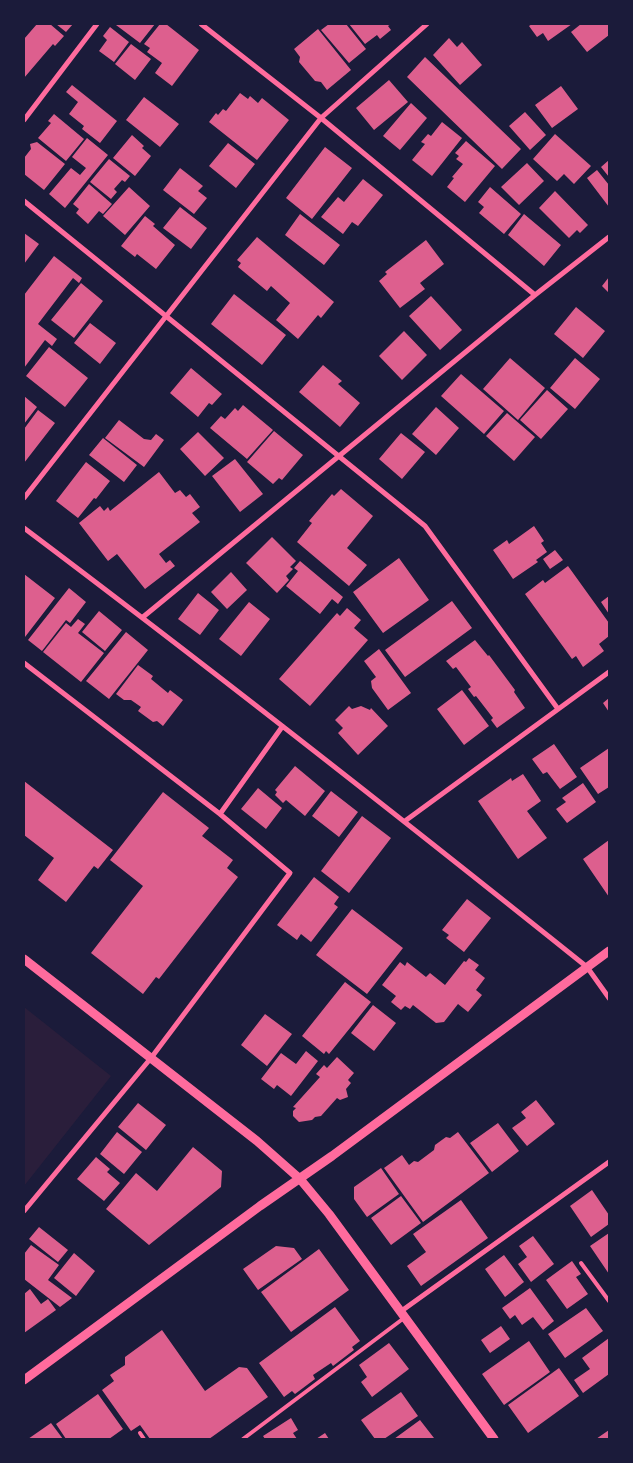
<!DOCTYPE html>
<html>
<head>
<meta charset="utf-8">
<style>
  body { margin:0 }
  #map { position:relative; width:633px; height:1463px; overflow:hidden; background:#1b1b3a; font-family:"Source Sans 3",sans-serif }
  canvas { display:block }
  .frame { position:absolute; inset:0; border:25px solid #1b1b3a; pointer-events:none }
</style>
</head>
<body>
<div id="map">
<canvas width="633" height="1463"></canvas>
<div class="frame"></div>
</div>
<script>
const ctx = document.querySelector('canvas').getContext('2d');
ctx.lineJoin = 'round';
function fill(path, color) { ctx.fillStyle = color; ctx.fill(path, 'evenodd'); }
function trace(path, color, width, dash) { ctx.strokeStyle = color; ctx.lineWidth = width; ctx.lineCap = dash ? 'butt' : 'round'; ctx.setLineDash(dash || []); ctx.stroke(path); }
const green = new Path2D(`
  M24,1007L111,1076L24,1186Z`);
const building = new Path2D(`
  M37,24H50L64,36L55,46L53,44L24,78V39Z
  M56,24H73L66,32Z
  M117,24H155L140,43L116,25Z
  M160,24H166L199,50L172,86L155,73L162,63L147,52L150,48L144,44Z
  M329,24H346L366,49L349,63L321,30Z
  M349,24H391L388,26L391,30L380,39L377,35L365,44Z
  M532,24H572L548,41L543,33L537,37L529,26Z
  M581,24H609V35L587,52L571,32Z
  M110,27L129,42L114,62L99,51L107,40L103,36Z
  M318,29L351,70L327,90L321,82L315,81L299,62L300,57L294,49Z
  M449,38L457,47L462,42L482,65L460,85L433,55Z
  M131,44L151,59L135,80L115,64Z
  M425,57L521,149L502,169L407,77Z
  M389,80L408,102L374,130L356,108Z
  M72,85L117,121L100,143L82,129L84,126L69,114L78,102L66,92Z
  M561,86L578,109L552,128L535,105Z
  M240,93L248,99L250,96L258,103L262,98L289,120L257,160L209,122L216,113L218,115L223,109L226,111Z
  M144,97L179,124L160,147L126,120Z
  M411,103L427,118L400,150L383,136Z
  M525,112L546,135L530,150L509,126Z
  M54,114L84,139L66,161L38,138L51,123L48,121Z
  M442,122L462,138L432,176L412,160L425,144L421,142L428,134L431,136Z
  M555,134L591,166L574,184L564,174L557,181L533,159Z
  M132,135L144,146L142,148L151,156L135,176L113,158Z
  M87,138L108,155L65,208L49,194L71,168L80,175L86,168L72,157Z
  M466,141L495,166L465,202L447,187L454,178L452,177L463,164L456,159L459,156L455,153Z
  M37,142L65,164L44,190L24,174V158L31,149L30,144Z
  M228,143L255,164L236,188L209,166Z
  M325,147L352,168L312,219L286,198Z
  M109,159L130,176L125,182L122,180L114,189L117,192L111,199L90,182Z
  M609,160V177L601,167Z
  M527,163L544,181L519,205L501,187Z
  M180,168L203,186L198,191L207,198L194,214L163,190Z
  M597,170L609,185V207L587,178Z
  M363,179L383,195L358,226L352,222L343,234L321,217L338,197L344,202Z
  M89,184L112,204L103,214L99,211L88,224L76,213L79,209L73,204Z
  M129,187L150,206L125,235L103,216Z
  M490,187L521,214L504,234L479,213L484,207L478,202Z
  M555,191L588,225L580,233L577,230L569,238L539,208Z
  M180,207L207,228L191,249L163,228Z
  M300,214L340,245L324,265L285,235Z
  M524,214L561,245L544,266L508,235Z
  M145,216L155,224L153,226L175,245L156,269L137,254L135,257L121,246Z
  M24,233L39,244L24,264Z
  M257,237L334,302L321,318L318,315L298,339L276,320L290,303L271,286L267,291L238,267L241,263L237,260Z
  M426,240L444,264L420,283L425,289L400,308L379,281L387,274L385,272Z
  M54,256L82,278L79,283L73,278L38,324L57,339L52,346L45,340L24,368V295Z
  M609,277V293L602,286Z
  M81,283L103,301L74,338L51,320Z
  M234,294L286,335L262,365L211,324Z
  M431,296L462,330L440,350L409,316Z
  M576,307L605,331L583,358L554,334Z
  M90,323L116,343L100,364L74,343Z
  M404,331L427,355L402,380L379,356Z
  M49,347L88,378L65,407L26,376Z
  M510,358L545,388L518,420L483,389Z
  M575,358L600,379L575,409L550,388Z
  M323,365L342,381L338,384L360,403L340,427L299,392Z
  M191,368L222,394L212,405L209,403L198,417L170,393Z
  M461,374L504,411L484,434L441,396Z
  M547,390L568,409L541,439L520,420Z
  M24,396L37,407L24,424Z
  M243,405L273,430L247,459L210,428L221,416L225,419L235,408L238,411Z
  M436,407L459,428L436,455L412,434Z
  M38,410L55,423L24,463V429Z
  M507,413L535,437L514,461L486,436Z
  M119,420L144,439L151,440L156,434L164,440L144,467L105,438Z
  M274,431L303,455L282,480L279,478L273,484L247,462Z
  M198,432L224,458L205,476L180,449Z
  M401,433L425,452L402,479L379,459Z
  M103,438L137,465L124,482L89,455Z
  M235,459L263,494L240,512L212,476Z
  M86,462L110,481L96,499L94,498L78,518L56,501Z
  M159,472L175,493L180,490L186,497L190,494L200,507L192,513L200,522L159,554L166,563L170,560L175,566L145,589L117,554L108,561L79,523L100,506L104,511L108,507L110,511Z
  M341,489L373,516L347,548L367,565L349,586L297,542L312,523L309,521L332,494L334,496Z
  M534,526L544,541L541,543L547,552L536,560L538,562L513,579L493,550L507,540L509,544Z
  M272,537L296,561L290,567L293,569L286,576L289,580L277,593L246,563Z
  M555,550L563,560L550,569L543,559Z
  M399,558L429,600L383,633L353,592Z
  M300,561L343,597L338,604L332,599L320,614L286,586L298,571L294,568Z
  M568,566L609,623V636L599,644L604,651L583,667L576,656L572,659L525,594L543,580L545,583Z
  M231,572L247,590L227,609L211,592Z
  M24,574L55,598L25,637L24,636Z
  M69,588L86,602L70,623L66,620L42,651L28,640Z
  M198,593L219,610L200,635L178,619Z
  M609,596V614L601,602Z
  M452,601L472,628L405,677L385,650Z
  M249,602L270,619L241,656L219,639Z
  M347,608L361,620L354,628L368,640L310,706L279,679L337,613L340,616Z
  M99,611L122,630L105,651L82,632Z
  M78,619L85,624L78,633L104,653L81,682L43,652L66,623L71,627Z
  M126,632L148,650L109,699L86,681Z
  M475,640L488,656L489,655L515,690L514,692L525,708L497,728L491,720L493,718L476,696L474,697L468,689L471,687L456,667L453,669L446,661Z
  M379,649L411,693L388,710L372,688L371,681L376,677L364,661Z
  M138,665L153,676L151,679L168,693L170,690L183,700L163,726L157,721L153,722L138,711L141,707L131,700H124L116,694Z
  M462,690L489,726L464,745L437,709Z
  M609,698V712L603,703Z
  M349,706L352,709L361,706L370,710L371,708L388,726L358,755L338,733L343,728L335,720Z
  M554,744L577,777L560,789L547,772L543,774L532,759Z
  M609,748V787L598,794L580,768Z
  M295,766L325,791L305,816L286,800L283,803L275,795L277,792L275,790Z
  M523,774L541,801L527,811L547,838L518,859L478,801L511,778L512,781Z
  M24,781L113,850L98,869L94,866L66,902L38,880L54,858L24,835Z
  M583,783L596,802L567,823L556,809L566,802L562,798Z
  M258,788L282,808L266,829L241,809Z
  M331,791L358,812L339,837L312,816Z
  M163,792L209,828L202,836L233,860L227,868L238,877L159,979L156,977L143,994L91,953L143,886L110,860Z
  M362,816L391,838L349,893L321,871Z
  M609,840V897L583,859Z
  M314,877L339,897L334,904L338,907L311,942L301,934L297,940L277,925Z
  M467,899L491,918L464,952L446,938L449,935L442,930Z
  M352,909L403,948L367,994L316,955Z
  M469,958L479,965L475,970L485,978L476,990L482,995L468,1012L458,1004L444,1022L436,1023L413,1005L410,1009L405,1006L401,1010L391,1002L396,996L382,985L400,962L405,966L407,962L426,977L430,973L445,985L464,961L466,962Z
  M345,982L371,1002L329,1054L326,1051L324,1054L302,1036Z
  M373,1005L396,1023L374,1051L351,1033Z
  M265,1014L292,1034L267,1066L241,1045Z
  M306,1051L318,1061L291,1096L277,1085L274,1089L261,1079L281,1053L296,1064Z
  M337,1057L354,1073L348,1080L351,1083L346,1089L348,1097L340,1100L337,1098L321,1116L315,1117L312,1120L299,1122L293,1116V1111L296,1108L293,1107L320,1077L316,1074L324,1065L327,1068Z
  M536,1100L555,1124L527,1146L512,1128L526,1118L521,1112Z
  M138,1103L166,1125L146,1150L118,1127Z
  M498,1123L519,1151L492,1172L470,1143Z
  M117,1132L142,1152L124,1174L100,1154Z
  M458,1132L489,1173L423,1222L384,1168L402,1155L409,1165L414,1161L418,1162L434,1150L435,1145L446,1137L450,1138Z
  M193,1147L222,1171L221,1187L149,1245L106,1209L136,1173L157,1191Z
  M96,1157L110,1169L107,1172L120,1183L104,1201L77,1179Z
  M381,1168L399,1194L367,1217L354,1199V1187Z
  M592,1190L609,1215V1224L591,1237L570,1206Z
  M401,1196L421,1223L391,1245L371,1218Z
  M461,1200L488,1238L421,1286L407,1266L426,1252L413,1234Z
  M39,1227L68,1250L58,1262L29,1239Z
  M609,1233V1274L590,1246Z
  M533,1236L554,1264L531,1282L518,1264L527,1257L519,1246Z
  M31,1245L59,1265L48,1280L72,1298L60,1307L24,1279V1254Z
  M276,1246L294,1248L302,1259L258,1290L243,1269Z
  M319,1249L349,1290L291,1332L261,1292Z
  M74,1253L95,1271L76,1296L54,1278Z
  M504,1255L524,1282L505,1297L485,1269Z
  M572,1261L581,1274L576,1277L588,1294L567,1309L546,1280Z
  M530,1288L554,1321L543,1330L533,1317L522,1325L515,1315L510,1319L502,1308Z
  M30,1289L41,1304L48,1299L56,1310L24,1333V1294Z
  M335,1307L360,1341L352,1347L354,1350L333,1366L331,1363L313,1375L315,1379L295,1394L292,1391L284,1397L259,1363Z
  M586,1308L603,1331L565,1358L548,1334Z
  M501,1326L510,1339L490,1353L481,1340Z
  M162,1330L205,1391L239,1367L247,1368L268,1397L209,1439H150L140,1425L131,1431L102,1390L114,1381L110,1375L125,1365V1357Z
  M609,1338V1374L583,1393L574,1380L590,1369L582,1358Z
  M529,1341L550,1372L504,1405L482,1374Z
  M389,1343L409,1369L372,1397L361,1382L367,1377L359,1365Z
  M559,1368L579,1396L528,1433L508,1405Z
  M401,1392L418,1416L384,1439H375L361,1420Z
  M98,1394L123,1429L109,1439H66L56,1424Z
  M291,1418L298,1430L293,1433L297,1439H265L263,1436Z
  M420,1420L434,1438L432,1439H394Z
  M51,1423L63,1439H28Z
  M609,1430V1439H596Z
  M325,1433L329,1439H316Z`);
const service = new Path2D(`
  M581,1263L609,1301
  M140,1433L144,1439
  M243,1439L404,1318`);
const minor = new Path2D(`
  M201,24L321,118L535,295
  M24,120L97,24
  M24,201L425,526L558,709
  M24,498L321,118L427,24
  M24,528C214,671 401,818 587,967L609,998
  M143,617L535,295L609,237
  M24,663L220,814L290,873L151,1058L24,1211
  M220,814L282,727
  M405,821L609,672
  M400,1312L609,1162`);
const tertiary = new Path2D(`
  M24,959L257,1141L300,1179L329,1214L494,1439
  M24,1380L260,1206L332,1156L609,951`);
fill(green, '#2a1e3b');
fill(building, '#dd5f8e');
trace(service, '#ff6b9d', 4);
trace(minor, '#ff6b9d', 5);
trace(tertiary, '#ff6b9d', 9);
</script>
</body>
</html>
